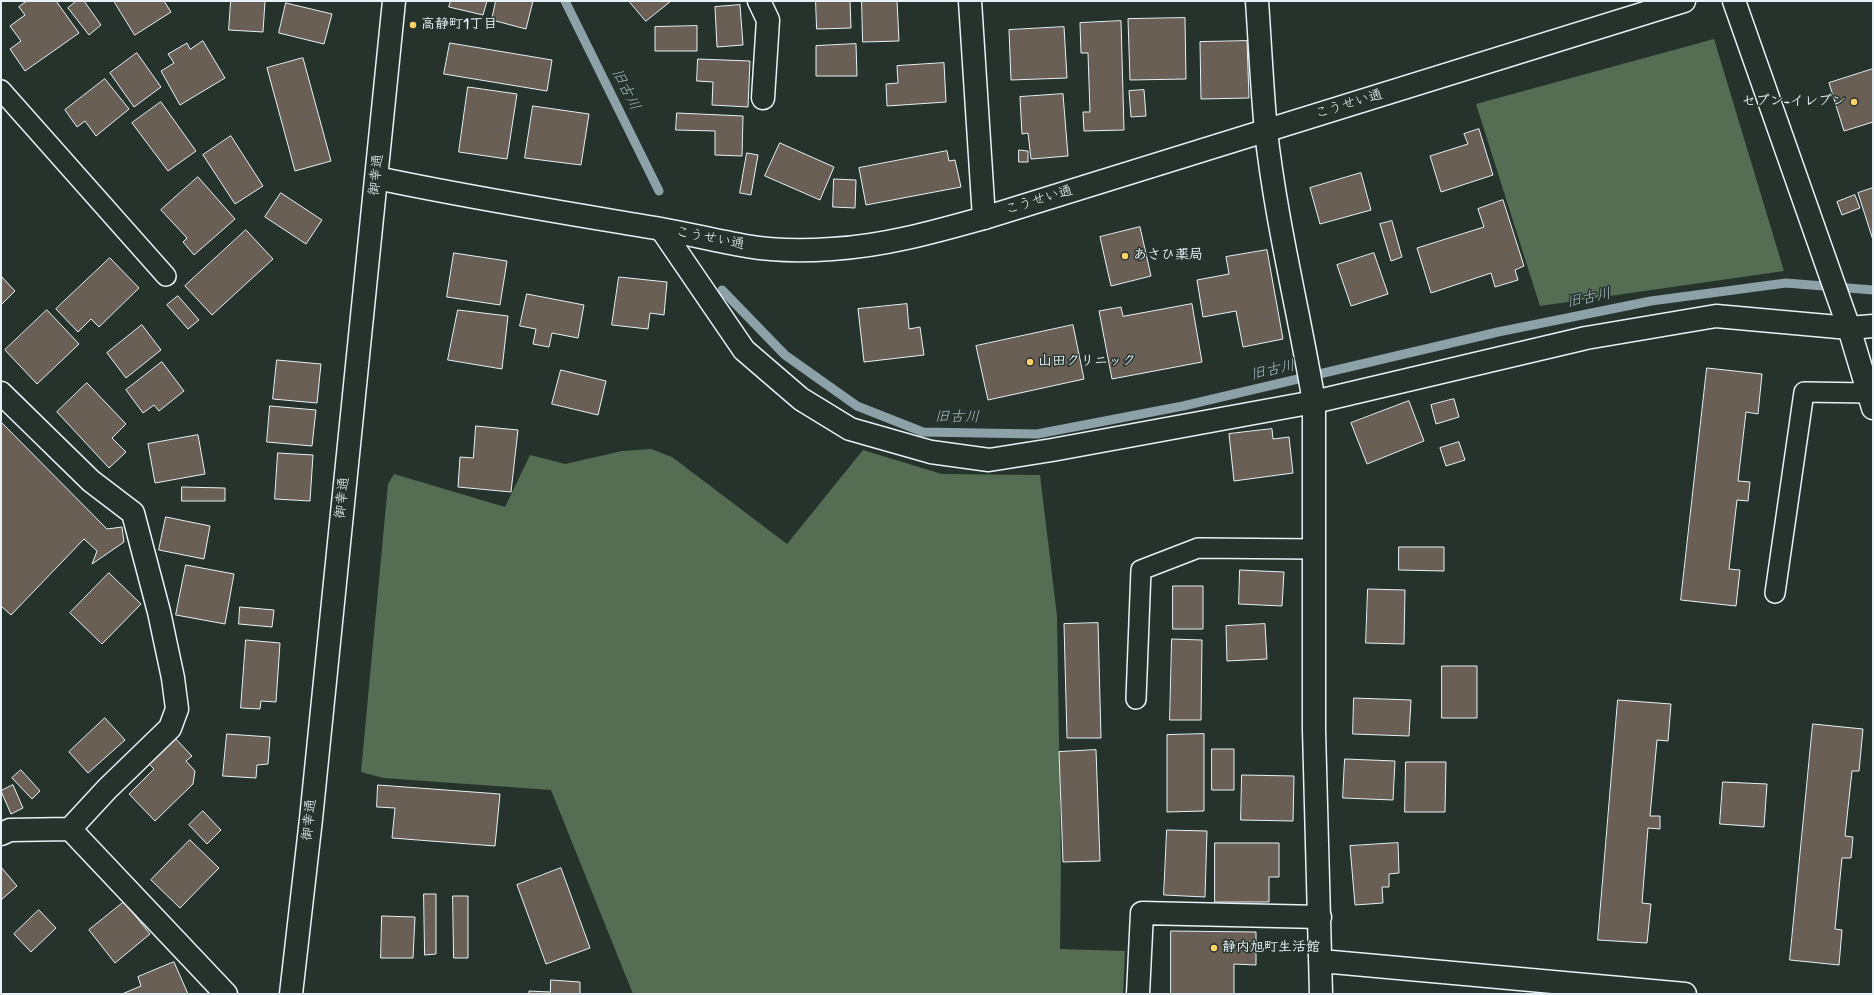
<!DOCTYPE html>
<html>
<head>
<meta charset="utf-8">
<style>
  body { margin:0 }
  #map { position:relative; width:1874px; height:995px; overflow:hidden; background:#26332d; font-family:Mynerve,sans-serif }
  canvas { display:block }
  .frame { position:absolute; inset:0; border:2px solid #e8f1f8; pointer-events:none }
</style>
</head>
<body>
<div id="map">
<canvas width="1874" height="995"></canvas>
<div class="frame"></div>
</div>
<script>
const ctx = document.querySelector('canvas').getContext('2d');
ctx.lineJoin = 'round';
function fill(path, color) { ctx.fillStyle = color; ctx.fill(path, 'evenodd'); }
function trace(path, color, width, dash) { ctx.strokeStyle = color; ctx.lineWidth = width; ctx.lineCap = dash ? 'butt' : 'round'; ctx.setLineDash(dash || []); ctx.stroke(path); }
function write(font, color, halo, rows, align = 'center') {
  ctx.font = font + ' Mynerve,"Klee One",sans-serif'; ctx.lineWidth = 3; ctx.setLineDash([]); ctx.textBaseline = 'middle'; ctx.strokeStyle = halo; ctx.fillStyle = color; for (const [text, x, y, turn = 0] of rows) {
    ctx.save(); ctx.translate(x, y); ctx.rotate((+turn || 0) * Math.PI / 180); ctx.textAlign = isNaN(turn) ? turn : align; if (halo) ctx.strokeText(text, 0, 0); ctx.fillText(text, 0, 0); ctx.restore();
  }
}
const green = new Path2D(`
  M1714,39L1784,271L1540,306L1476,104Z
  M651,449L672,457L787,544L863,450L942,474L1040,475L1057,616L1061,863L1060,949L1125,951L1123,994H633L551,790L383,778L361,772L388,484L394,474L505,507L530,455L565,464L622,451Z`);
const stream = new Path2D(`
  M565,1L659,191
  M722,290L785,355L857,406L923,432L1037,434L1183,406L1498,332L1651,301L1786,283L1873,290`);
const building = new Path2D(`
  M27,1H56L79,33L25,71L10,49L21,41L10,26L25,15L19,7Z
  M77,1H84L101,25L89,35L68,8Z
  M114,1H164L171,12L135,35Z
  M231,1H265L263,32L229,30Z
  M451,1H487L483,15L449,7Z
  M496,1H533L526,29L492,20Z
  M629,1H671L646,21Z
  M816,1H850L851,28L817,29Z
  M862,1H897L899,41L863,42Z
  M286,3L332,14L324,44L279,33Z
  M740,5L743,45L717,47L715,7Z
  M1185,18L1186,79L1130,80L1128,19Z
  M1121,21L1124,130L1084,131L1083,112H1090L1088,53H1081L1080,23Z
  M697,26V51H655V27Z
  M1064,27L1067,78L1011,80L1009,30Z
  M203,41L225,78L180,105L161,71L174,63L168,54L187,43L190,49Z
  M1247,41L1249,98L1201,99L1200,42Z
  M450,43L552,60L547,91L444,74Z
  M856,44L857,76H816V46Z
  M137,53L161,87L134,107L110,73Z
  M303,58L331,161L295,171L267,68Z
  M698,59L750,61L748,107L712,105L713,82L697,81Z
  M944,63L946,102L887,106L886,84L898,83L897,66Z
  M1873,69V122L1844,131L1829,83Z
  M105,79L129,109L96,136L85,121L77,127L65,110Z
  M468,87L517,94L507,159L459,152Z
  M1144,90L1146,116L1131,117L1129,91Z
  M1063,94L1068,156L1031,159L1028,133L1022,134L1020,97Z
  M161,102L196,151L168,171L132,123Z
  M533,106L589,114L581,165L525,158Z
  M677,113L743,116L742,156L715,155V131L676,130Z
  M1479,129L1493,175L1441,192L1430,156L1468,144L1464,134Z
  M231,136L263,186L235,204L203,155Z
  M780,143L834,167L820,200L765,176Z
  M1019,150L1028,151V162H1019Z
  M947,151L949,161L955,160L961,187L866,205L859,168Z
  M747,153L758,155L751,195L740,193Z
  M1361,173L1371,210L1320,224L1310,188Z
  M198,177L235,219L194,255L183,242L187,238L161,210Z
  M834,179L856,180L855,208L833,207Z
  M1873,188V240L1858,193Z
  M281,193L322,220L306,244L265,217Z
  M1855,195L1860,208L1842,215L1837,202Z
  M1503,200L1524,266L1515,270L1518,280L1495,287L1491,273L1431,293L1417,248L1484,227L1478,209Z
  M1392,221L1402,257L1391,261L1380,224Z
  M1140,227L1151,276L1111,286L1100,237Z
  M246,230L273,259L212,315L185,286Z
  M1267,250L1283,339L1243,347L1236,311L1203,317L1197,280L1229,274L1226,257Z
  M454,253L507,261L500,305L447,297Z
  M1374,253L1388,294L1351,306L1337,265Z
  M110,258L139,288L99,327L91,319L78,332L56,309Z
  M1,276L15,291L1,305Z
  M619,277L667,282L664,315L650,313L648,329L612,325Z
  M527,294L584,305L578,338L552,333L549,347L533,344L536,329L520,326Z
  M178,296L199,320L188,329L167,305Z
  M907,304L909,329L920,327L924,355L864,362L858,309Z
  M1192,304L1202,362L1112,379L1099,311L1121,307L1123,316Z
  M47,310L79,344L37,384L5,350Z
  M458,310L508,316L502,369L448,360Z
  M142,325L161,350L126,378L107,353Z
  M1073,325L1084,379L988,400L976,346Z
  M277,360L321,364L317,403L273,399Z
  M162,362L184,391L159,411L154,405L143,413L126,390Z
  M1707,368L1762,374L1758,414L1746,412L1738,481L1750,482L1748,501L1737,500L1729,569L1740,570L1736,606L1681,600Z
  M561,370L606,381L598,415L552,404Z
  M87,383L126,424L112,438L126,452L109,468L57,412Z
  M1454,399L1459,417L1436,424L1431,405Z
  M1409,401L1424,441L1367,464L1351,423Z
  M270,406L316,410L312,446L267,442Z
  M1,422L107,529L122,527L124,542L92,564L97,551L84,539L11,615L1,606Z
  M476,426L518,430L511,492L458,487L460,457L473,458Z
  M1272,429L1273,439L1289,437L1293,473L1234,481L1229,434Z
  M198,435L205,474L155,483L148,444Z
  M1459,442L1465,460L1446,466L1440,448Z
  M278,453L313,455L310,501L275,499Z
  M182,487L225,488V501H182Z
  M166,517L210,526L204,559L159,550Z
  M1399,547H1444V571L1399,570Z
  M186,565L234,574L225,624L176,615Z
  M1240,570L1284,572L1282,606L1239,604Z
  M109,573L141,604L102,644L70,613Z
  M1173,586H1203V629H1173Z
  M1368,589L1405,590L1404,644L1366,643Z
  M240,607L274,610L272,627L239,624Z
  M1098,623L1101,738H1067L1064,624Z
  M1265,624L1267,659L1227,661L1226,626Z
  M1172,639L1202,640L1201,720H1170Z
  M246,640L280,643L276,702L261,701L260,709L241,708Z
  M1442,666H1477V718H1442Z
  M1354,698L1411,700L1409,736L1353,734Z
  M1618,700L1671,704L1668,741L1657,740L1650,816H1660V829L1648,828L1642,903L1651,904L1647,943L1598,940Z
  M105,718L125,740L88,773L69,752Z
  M1813,724L1863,729L1859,771H1852L1845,836L1853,837L1851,858H1842L1835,929L1842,930L1839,965L1790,960Z
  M227,734L270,737L268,764L257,765L256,778L223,776Z
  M1204,734V811L1167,812V735Z
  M174,737L192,756L186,761L195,771L193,784L155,821L129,794L154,769L148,763Z
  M1212,749H1234V790H1212Z
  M1096,750L1100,861L1063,862L1059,752Z
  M1345,759L1395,761L1393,800L1343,798Z
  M1406,762H1446L1445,812H1405Z
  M21,770L40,791L32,799L12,778Z
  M1242,775L1294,776L1293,821L1241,820Z
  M1723,782L1767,784L1764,827L1720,824Z
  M13,785L23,808L11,814L1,791Z
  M378,785L500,794L495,846L392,838L395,808L377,807Z
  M203,811L221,830L207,844L189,825Z
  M1167,830L1207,831L1205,897L1164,895Z
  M190,840L219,868L180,908L151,880Z
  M1215,843H1279V877H1269V902H1215Z
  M1398,843L1399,873L1389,874V887H1382L1383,903L1355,905L1350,846Z
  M1,867L17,886L1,900Z
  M561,868L590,948L546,964L517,885Z
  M424,894H436V954L425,955Z
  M453,896H468V958H454Z
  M124,902L150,934L115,963L89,930Z
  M39,910L56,928L31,952L14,934Z
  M382,916L415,917L413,958H381Z
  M1171,931L1256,932V965L1234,964V994H1171Z
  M174,962L188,994H122L141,986L138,977Z
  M551,980L580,982V994H529V991L550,992Z`);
const lane = new Path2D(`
  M1,90L166,276
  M1775,593L1804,392L1868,393
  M1136,699L1141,570L1198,548L1314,549`);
const street = new Path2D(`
  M759,1L768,20L763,98
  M970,1L984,218
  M1257,1C1260,44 1262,88 1266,131C1276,222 1299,312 1314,402V730L1321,994
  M662,230L744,350L801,399L850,429L931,452L989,460L1052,450L1314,402L1586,338L1716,316L1849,328L1873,326
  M1,393L91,481L133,513L159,612L173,678L177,709L170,728L107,789L70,829L10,830L1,834
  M70,829L226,994
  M1321,961L1685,994
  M1138,994L1142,913L1320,917`);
const secondary = new Path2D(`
  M1734,1L1849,328L1873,408
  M377,178C471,198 566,213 661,229C689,234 717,241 746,246C774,251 804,251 832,249C884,246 934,232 984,218L1684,1
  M291,994L311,819L394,1`);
const markers = [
  [413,25,4,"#ffd166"],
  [1854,102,4,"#ffd166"],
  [1125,256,4,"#ffd166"],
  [1030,362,4,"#ffd166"],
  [1214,948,4,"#ffd166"]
];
const poiNames = [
  ["高静町1丁目",421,25],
  ["セブン-イレブン",1846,102,"right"],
  ["あさひ薬局",1133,256],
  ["山田クリニック",1038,362],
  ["静内旭町生活館",1222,948]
];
const streetNames = [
  ["こうせい通",1349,105,-17],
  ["御幸通",377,175,-84],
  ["こうせい通",1039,201,-17],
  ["こうせい通",710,239,11],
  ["御幸通",343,498,-84],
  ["御幸通",310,820,-84]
];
const waterNames = [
  ["旧古川",625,90,63],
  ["旧古川",1589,299,-12],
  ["旧古川",1273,371,-13],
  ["旧古川",957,418,1]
];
fill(green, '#546d53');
trace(stream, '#8da1a9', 9);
fill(building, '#6a5f54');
trace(building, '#e8f1f8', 1);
trace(lane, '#e8f1f8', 22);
trace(street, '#e8f1f8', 25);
trace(secondary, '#e8f1f8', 25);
trace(lane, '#26332d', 19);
trace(street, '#26332d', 22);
trace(secondary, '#26332d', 22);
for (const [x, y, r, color] of markers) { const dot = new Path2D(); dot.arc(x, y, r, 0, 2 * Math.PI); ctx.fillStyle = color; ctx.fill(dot); trace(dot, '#26332d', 1.5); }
write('bold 14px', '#e8f1f8', '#26332d', poiNames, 'left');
write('14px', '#e8f1f8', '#26332d', streetNames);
write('italic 15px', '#abbbc4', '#26332d', waterNames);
</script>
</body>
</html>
